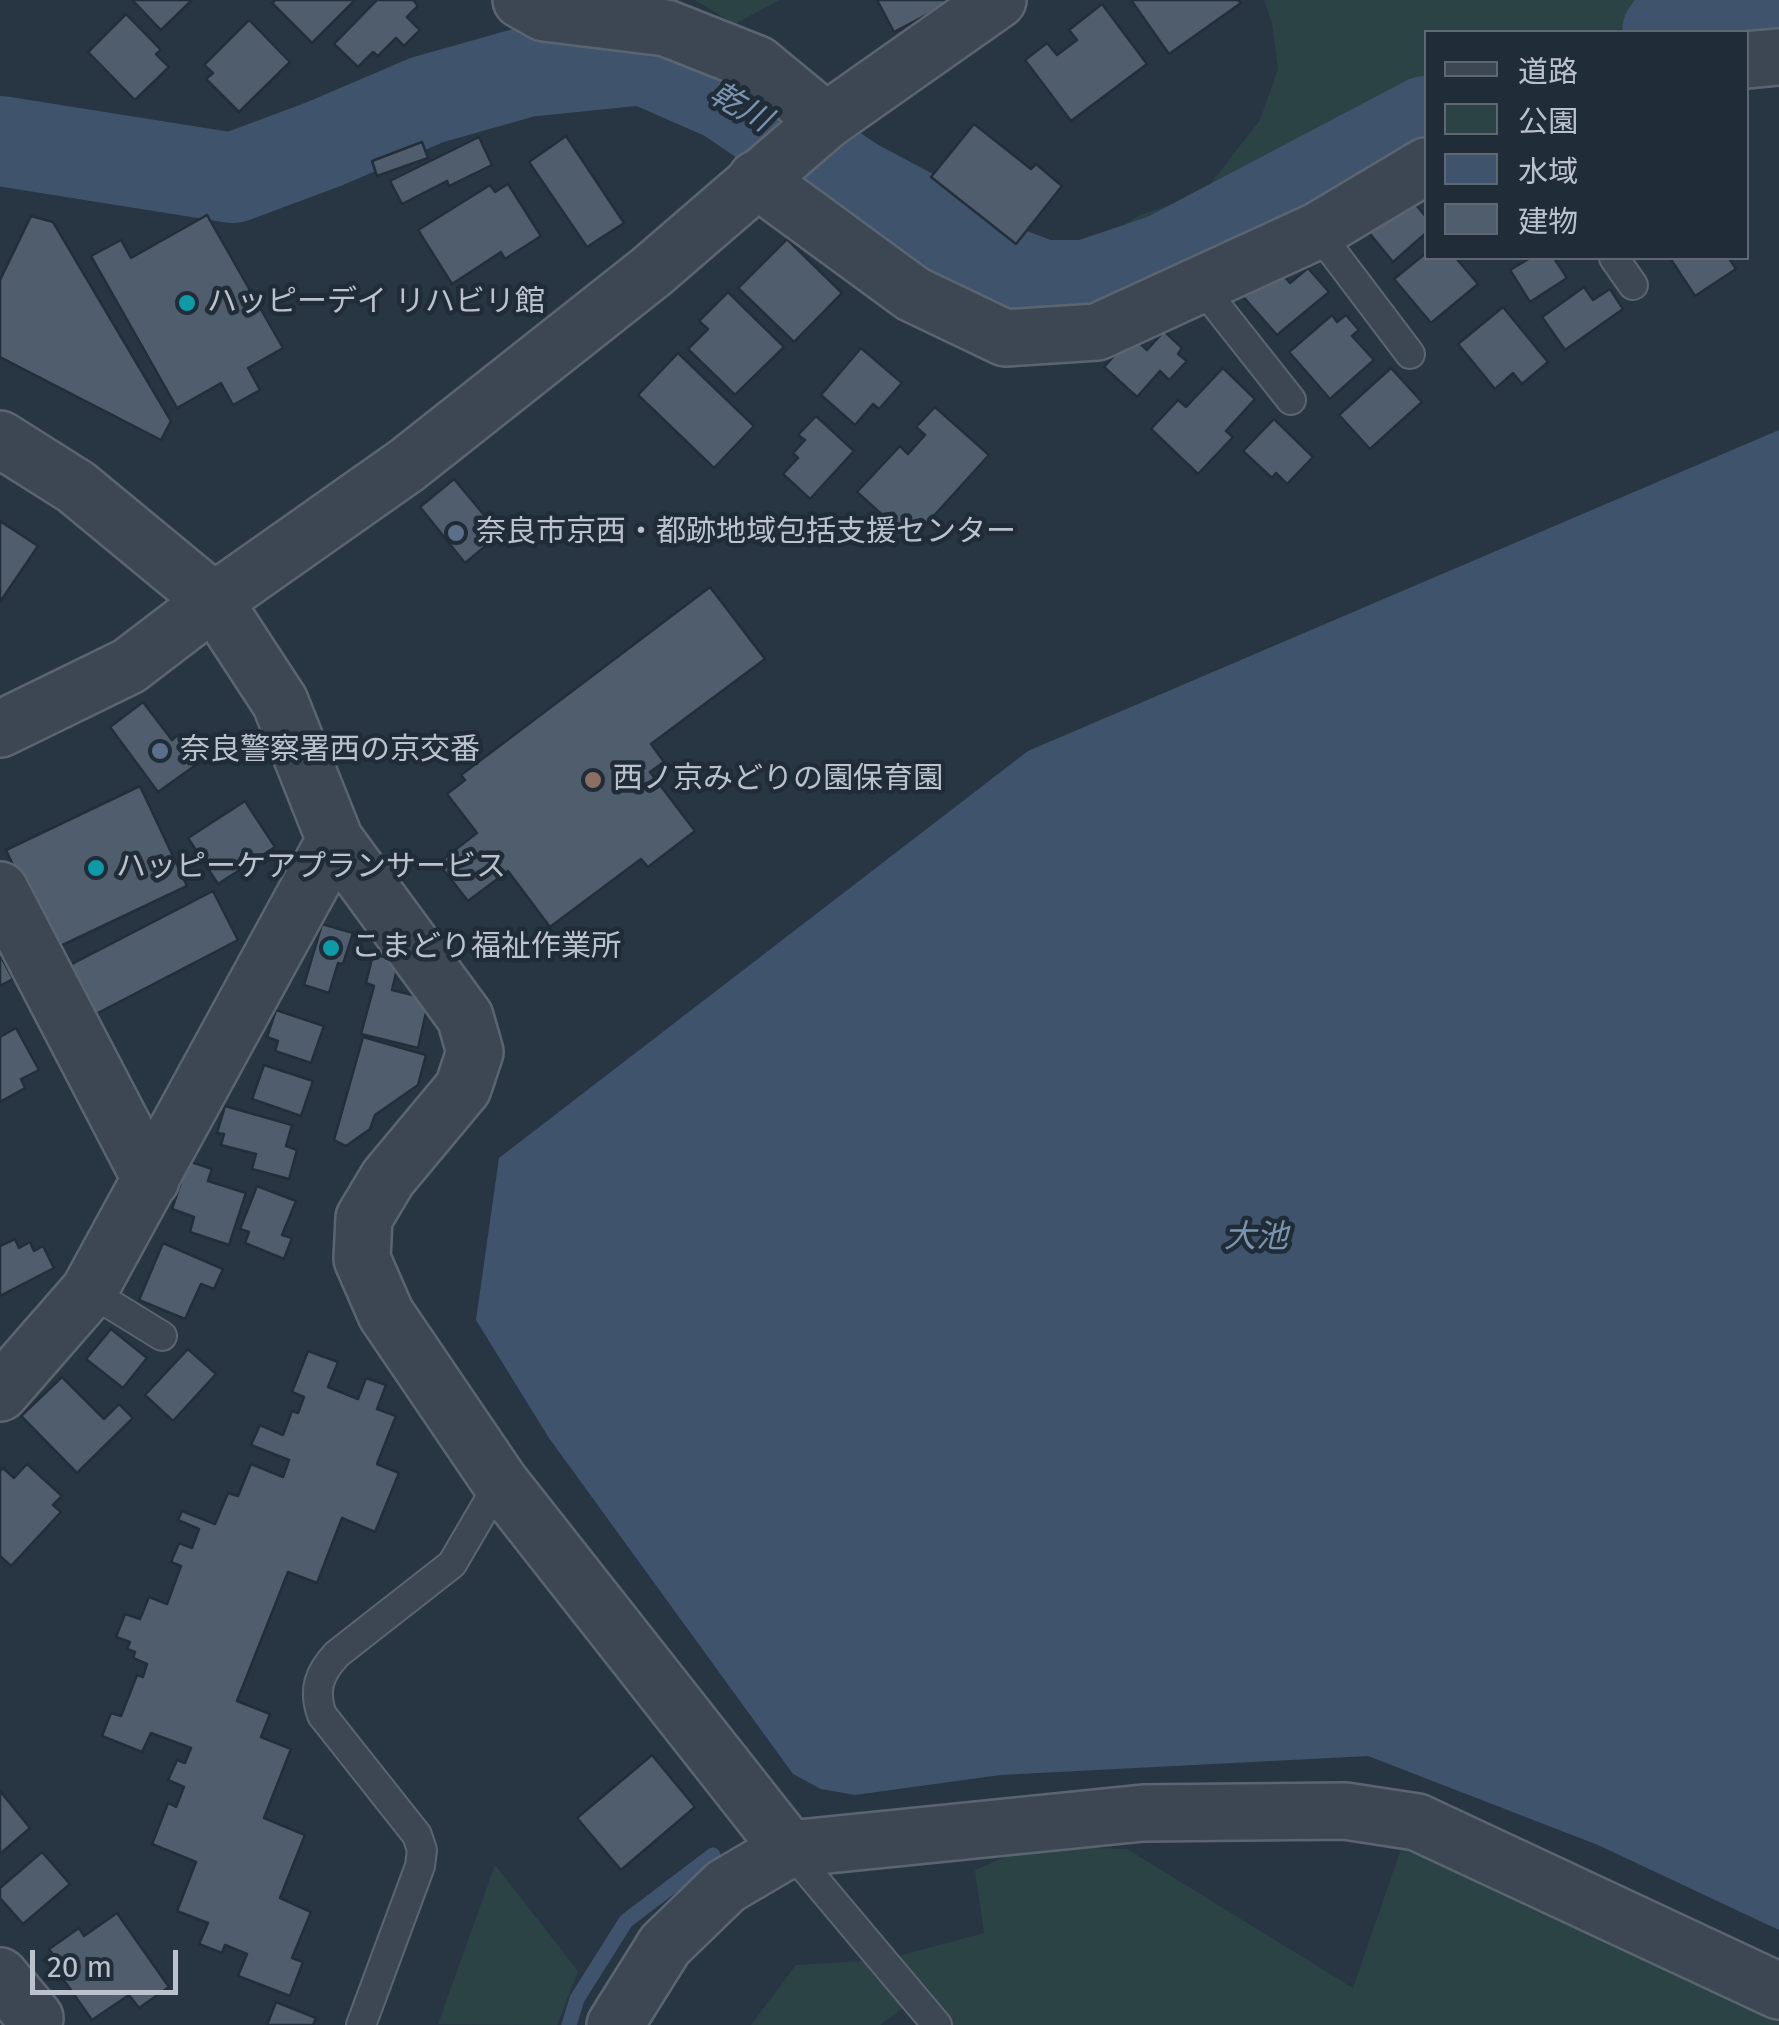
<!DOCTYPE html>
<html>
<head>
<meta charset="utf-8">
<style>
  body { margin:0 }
  #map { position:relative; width:1779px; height:2025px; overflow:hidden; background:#283644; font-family:"Fira Sans","Noto Sans JP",sans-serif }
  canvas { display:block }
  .legend { position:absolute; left:1424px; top:30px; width:325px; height:230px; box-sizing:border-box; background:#212c39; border:2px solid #5e6874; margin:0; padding:12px 18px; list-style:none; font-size:30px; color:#bac2cd }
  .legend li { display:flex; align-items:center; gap:20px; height:50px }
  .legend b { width:50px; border:2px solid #5e6874 }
  .scale { position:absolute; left:30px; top:1950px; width:148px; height:45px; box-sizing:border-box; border:5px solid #bac2cd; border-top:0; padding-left:12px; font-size:30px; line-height:35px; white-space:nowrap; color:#bac2cd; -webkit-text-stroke:8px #212c39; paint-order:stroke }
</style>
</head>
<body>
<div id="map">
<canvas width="1779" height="2025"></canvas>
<ul class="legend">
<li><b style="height:12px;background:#3d4753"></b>道路</li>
<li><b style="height:28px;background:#2b4344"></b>公園</li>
<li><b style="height:28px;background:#3f546c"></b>水域</li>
<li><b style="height:28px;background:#4f5d6c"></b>建物</li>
</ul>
<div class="scale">20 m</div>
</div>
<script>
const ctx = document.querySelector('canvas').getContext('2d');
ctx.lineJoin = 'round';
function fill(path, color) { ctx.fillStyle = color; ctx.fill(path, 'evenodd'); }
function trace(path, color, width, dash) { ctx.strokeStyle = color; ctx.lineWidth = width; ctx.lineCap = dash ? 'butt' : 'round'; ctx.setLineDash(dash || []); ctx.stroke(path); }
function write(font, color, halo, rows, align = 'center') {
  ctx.font = font + ' "Fira Sans","Noto Sans JP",sans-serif'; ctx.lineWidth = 9; ctx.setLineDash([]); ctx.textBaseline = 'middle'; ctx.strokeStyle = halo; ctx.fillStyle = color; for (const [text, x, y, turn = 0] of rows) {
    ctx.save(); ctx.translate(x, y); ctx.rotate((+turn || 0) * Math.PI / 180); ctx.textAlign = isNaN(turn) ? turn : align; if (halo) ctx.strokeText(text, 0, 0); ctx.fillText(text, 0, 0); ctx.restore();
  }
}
const green = new Path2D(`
  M695,0H779L735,24Z
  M1264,0H1779V5L1743,13L1696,10L1608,32H1426V109L1203,231L1109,269L1091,264L1099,241L1138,216L1178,202L1208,187L1260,120L1278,69L1272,23Z
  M1403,1843L1779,2017V2025H936L915,1999L880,2025H751L796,1965L883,1960L984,1933L975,1870L1030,1846L1127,1849L1353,1988Z
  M495,1865L578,1971L557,2025L438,2024Z`);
const water = new Path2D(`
  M1779,430V1930L1598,1845L1368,1756L1000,1775L855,1795L821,1789L793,1774L549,1438L476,1320L499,1158L1028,751Z`);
const stream = new Path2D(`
  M569,2025L577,1999L626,1921L713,1855`);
const river = new Path2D(`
  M1667,32L1779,20
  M0,141L233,178L324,144L427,100L526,72L644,60L726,96L854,183L916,216L977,260L1042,285H1087L1164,259L1426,121`);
const building = new Path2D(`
  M132,0H192L161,30Z
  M275,0H355L312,43L272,3Z
  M377,0H413L418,6L407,17L420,30L404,46L396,38L378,56L373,52L358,67L334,44Z
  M877,0H955L894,32Z
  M1131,0H1238L1241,3L1169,54Z
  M1102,4L1147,64L1071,121L1025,60L1047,43L1057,55L1077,40L1069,30Z
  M126,14L161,50L156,54L169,67L135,100L88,52Z
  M249,20L290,62L239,112L206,79L213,73L204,65Z
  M974,124L1031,169L1036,164L1062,186L1016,244L931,177Z
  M566,136L624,223L587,247L529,162Z
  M479,137L492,165L449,186L447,181L402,204L390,181Z
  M422,142L428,158L377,176L372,161Z
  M508,184L541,236L505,259L501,252L452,284L418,230L490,185L495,192Z
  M1404,190L1426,217V233L1393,262L1366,229Z
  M207,215L283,348L248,368L260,390L233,405L221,383L177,408L91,256L121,240L131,258Z
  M31,216L53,222L171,421L161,440L0,357V280Z
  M787,239L842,293L794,342L738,288Z
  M1426,253V258H1456L1478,284L1431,323L1394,279Z
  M1530,258H1554L1567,278L1530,302L1510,270Z
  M1670,258H1729L1736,269L1695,296Z
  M1272,262L1290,283L1308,268L1329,292L1277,335L1239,292Z
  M1584,287L1593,300L1610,289L1623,309L1565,350L1542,317Z
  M728,292L784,347L735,395L688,349L708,329L699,321Z
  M1503,307L1548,362L1522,384L1513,373L1495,389L1458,344Z
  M1332,315L1337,322L1346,315L1359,330L1352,336L1374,360L1330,399L1289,352Z
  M1164,331L1182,348L1178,354L1187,361L1169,380L1160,371L1137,397L1104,367L1132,336L1147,350Z
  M861,348L902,383L879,409L873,404L855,425L821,395Z
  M678,353L754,426L714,468L638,395Z
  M1223,368L1255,399L1226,431L1233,437L1198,474L1151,429L1178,400L1186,407Z
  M1391,368L1422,402L1370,449L1339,415Z
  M935,407L989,455L911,541L857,492L900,446L908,454L925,435L916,427Z
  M816,416L854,451L810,499L783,474L798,458L793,453L805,440L798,435Z
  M1274,419L1313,457L1287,484L1276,473L1272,478L1243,451Z
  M454,479L500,534L465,563L420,507Z
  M0,521L38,546L0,602Z
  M710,587L765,659L651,744L664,762L650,772L695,831L648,867L641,859L550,927L508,871L468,901L438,863L477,833L447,794L465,780L461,775Z
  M143,702L172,740L179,734L200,762L158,792L110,727Z
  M140,786L187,886L52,950L6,850Z
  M245,801L275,847L218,884L188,838Z
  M213,891L238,940L96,1014L70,965Z
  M322,924L353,933L343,964L338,963L329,993L304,985Z
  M373,954L399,961L392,990L429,999L418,1048L361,1034L374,986L366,983Z
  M0,955L13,979L0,986Z
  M276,1010L324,1026L311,1063L275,1051L278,1041L267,1037Z
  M16,1028L39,1070L21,1079L25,1088L0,1102V1037Z
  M363,1037L426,1055L418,1085L375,1115L370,1129L346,1146L334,1140Z
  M264,1065L313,1081L301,1116L252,1099Z
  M225,1106L292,1125L286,1146L297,1150L289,1179L252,1169L256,1154L221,1145L224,1134L217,1133Z
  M188,1161L212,1169L208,1181L246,1193L229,1245L190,1232L194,1217L172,1209Z
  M257,1186L296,1201L282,1235L292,1238L284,1259L245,1243L249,1232L240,1229Z
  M15,1239L19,1248L30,1242L34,1251L43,1246L54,1268L0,1296V1246Z
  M163,1243L223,1269L214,1289L201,1284L185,1319L139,1300Z
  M111,1329L147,1358L123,1388L86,1359Z
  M188,1349L216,1374L173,1421L145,1395Z
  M308,1351L338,1362L328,1387L358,1399L366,1378L386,1385L377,1409L396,1416L377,1464L399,1473L375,1532L342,1518L317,1583L288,1572L237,1701L270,1714L261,1737L291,1749L264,1818L305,1835L280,1898L311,1912L292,1958L303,1962L290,1996L238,1976L247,1954L225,1945L222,1953L199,1944L208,1923L177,1911L196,1862L152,1844L168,1803L176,1807L184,1787L168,1780L177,1760L185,1763L191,1748L151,1733L142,1752L102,1736L111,1713L121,1716L137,1675L143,1677L147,1664L133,1658L135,1652L127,1649L130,1642L116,1637L125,1614L140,1619L149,1597L167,1604L181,1566L171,1562L179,1543L192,1548L199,1529L178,1520L182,1511L215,1524L228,1493L238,1496L251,1464L283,1477L289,1460L251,1445L260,1425L283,1435L292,1411L298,1413L304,1397L292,1392Z
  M62,1377L104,1419L119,1404L133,1418L77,1473L21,1416Z
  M27,1464L62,1496L53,1505L61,1512L11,1566L0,1556V1471L3,1468L14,1478Z
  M652,1755L695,1807L621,1870L577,1818Z
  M0,1791L30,1828L0,1854Z
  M42,1852L70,1884L23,1924L0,1898V1888Z
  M117,1913L169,1987L139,2008L129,1995L92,2020L51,1962L55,1958L49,1949L79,1928L84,1936Z
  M276,2002L316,2018L313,2025H267Z`);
const service = new Path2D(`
  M1317,231L1410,354
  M1614,258L1633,285
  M1200,285L1291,400
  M89,1291L162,1336
  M789,1849L937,2025
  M361,2025L420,1866L422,1850L417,1835L322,1715C313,1690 319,1673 337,1654L452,1564L500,1482`);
const minor = new Path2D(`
  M521,0L544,13L666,28L757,64L826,121
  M1746,60L1779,57
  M756,179L913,294L1005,338L1097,332L1317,231L1426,166
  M214,601L280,702L335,840L465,1017L475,1052L463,1088L388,1178L364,1218L362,1259L386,1314L500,1482L789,1849
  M0,890L151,1180
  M0,1393L89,1291L335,840
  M0,1976L35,2018`);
const tertiary = new Path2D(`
  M0,439L76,487L214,601
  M0,729L129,666L214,601L407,465L651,272L826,121L998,0
  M615,2025L665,1945L726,1886L789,1849L1143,1813L1345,1811L1417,1822L1779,1991`);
const markers = [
  [187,303,10,"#0f9aa8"],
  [456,533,10,"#5c6f8a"],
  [160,751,10,"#5c6f8a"],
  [593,780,10,"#8d6e63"],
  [96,868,10,"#0f9aa8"],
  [331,948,10,"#0f9aa8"]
];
const poiNames = [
  ["ハッピーデイ リハビリ館",207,303],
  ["奈良市京西・都跡地域包括支援センター",476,533],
  ["奈良警察署西の京交番",180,751],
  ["西ノ京みどりの園保育園",613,780],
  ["ハッピーケアプランサービス",116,868],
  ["こまどり福祉作業所",351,948]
];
const waterNames = [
  ["乾川",740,108,30],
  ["大池",1256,1238]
];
fill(green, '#2b4344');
fill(water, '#3f546c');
trace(stream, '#3f546c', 15);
trace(river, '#3f546c', 90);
fill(building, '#4f5d6c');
trace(building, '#232e3b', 2.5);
trace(service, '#5b6571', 32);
trace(minor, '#5b6571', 60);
trace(tertiary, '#5b6571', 60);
trace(service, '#3d4753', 28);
trace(minor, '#3d4753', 55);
trace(tertiary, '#3d4753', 55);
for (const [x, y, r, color] of markers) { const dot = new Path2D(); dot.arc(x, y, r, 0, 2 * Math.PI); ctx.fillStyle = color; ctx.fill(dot); trace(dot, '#212c39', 4); }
write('30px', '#bac2cd', '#212c39', poiNames, 'left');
write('italic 32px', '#7c95ae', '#212c39', waterNames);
</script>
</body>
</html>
